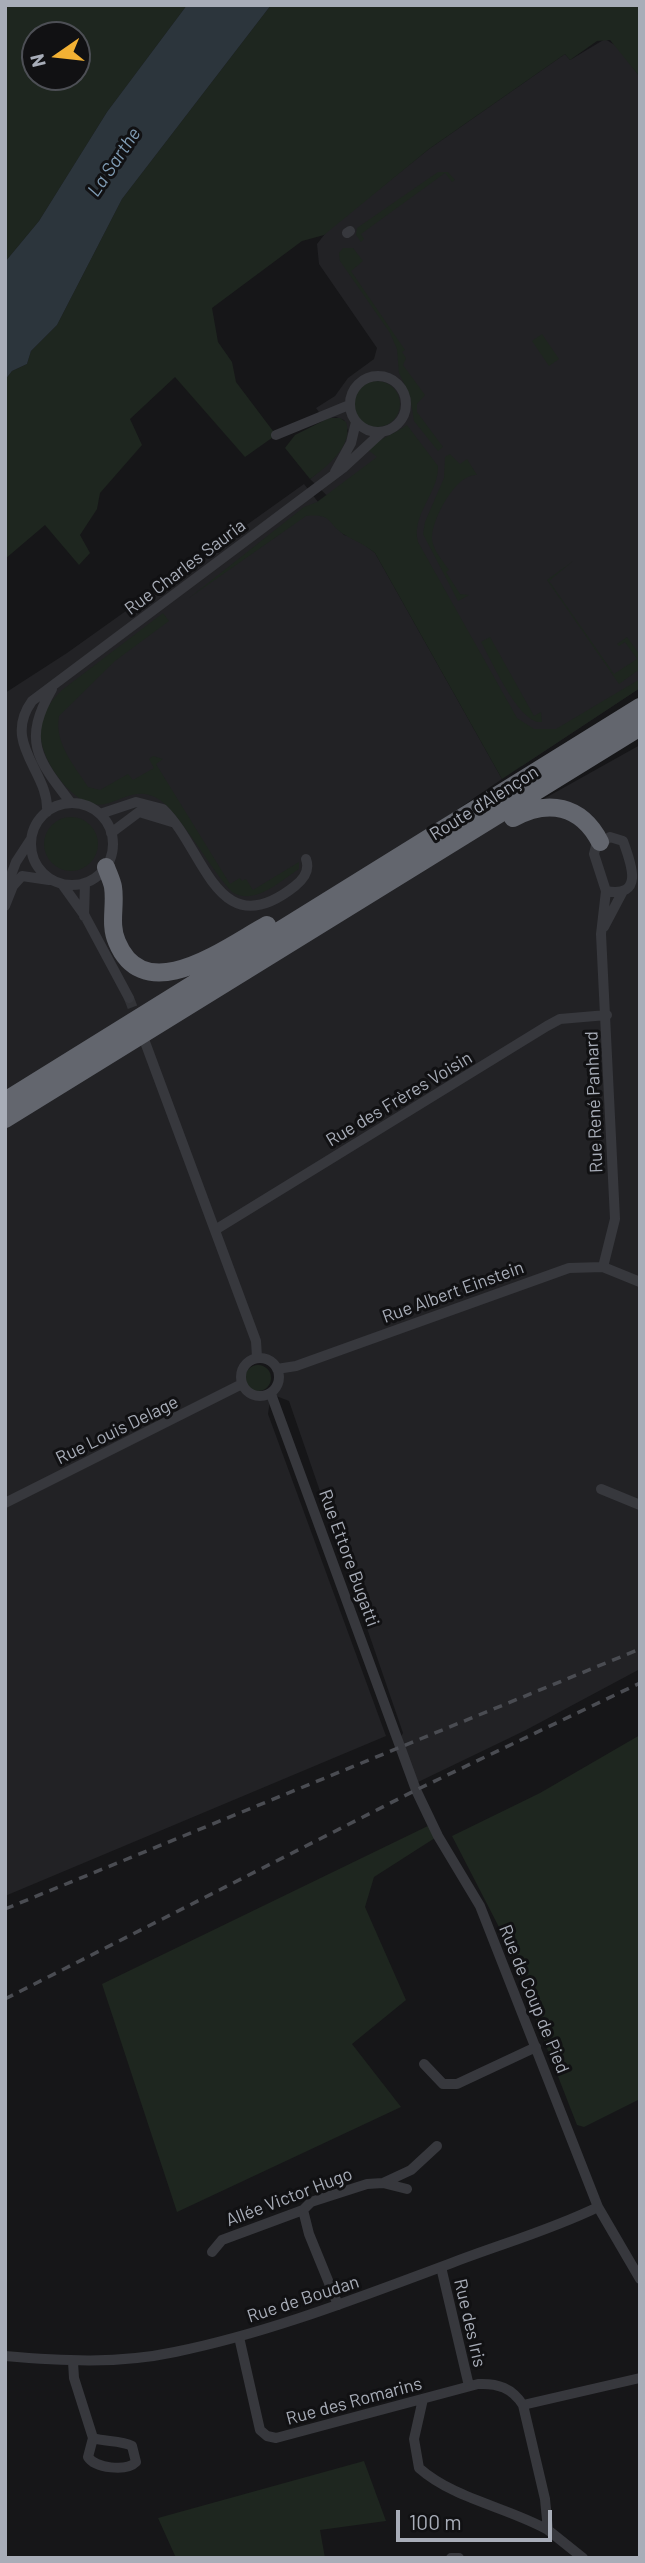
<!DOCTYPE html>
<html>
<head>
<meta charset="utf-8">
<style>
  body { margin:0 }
  #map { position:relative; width:645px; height:2563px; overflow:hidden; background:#161618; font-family:Barlow,sans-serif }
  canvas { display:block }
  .frame { position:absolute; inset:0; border:7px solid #a8adb8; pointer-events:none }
  .north { position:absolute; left:21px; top:21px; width:70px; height:70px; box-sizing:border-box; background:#111113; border:2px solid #4d4f55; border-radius:50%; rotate:256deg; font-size:19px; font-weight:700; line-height:28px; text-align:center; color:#a8adb8 }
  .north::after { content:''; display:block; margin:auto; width:24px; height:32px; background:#f2b134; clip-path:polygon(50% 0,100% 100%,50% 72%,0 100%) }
  .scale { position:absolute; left:396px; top:2510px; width:156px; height:32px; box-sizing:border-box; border:4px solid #a8adb8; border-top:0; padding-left:9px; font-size:21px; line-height:24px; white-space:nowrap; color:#a8adb8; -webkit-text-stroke:5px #111113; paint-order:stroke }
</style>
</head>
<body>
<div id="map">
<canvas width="645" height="2563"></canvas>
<div class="frame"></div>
<div class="north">N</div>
<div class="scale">100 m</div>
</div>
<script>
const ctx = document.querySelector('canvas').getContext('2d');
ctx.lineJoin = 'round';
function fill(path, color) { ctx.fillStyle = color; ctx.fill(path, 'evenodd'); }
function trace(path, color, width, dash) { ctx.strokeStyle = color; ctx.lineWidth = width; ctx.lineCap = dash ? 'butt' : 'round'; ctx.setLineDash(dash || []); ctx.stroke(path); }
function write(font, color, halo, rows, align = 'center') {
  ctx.font = font + ' Barlow,sans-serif'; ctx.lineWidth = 6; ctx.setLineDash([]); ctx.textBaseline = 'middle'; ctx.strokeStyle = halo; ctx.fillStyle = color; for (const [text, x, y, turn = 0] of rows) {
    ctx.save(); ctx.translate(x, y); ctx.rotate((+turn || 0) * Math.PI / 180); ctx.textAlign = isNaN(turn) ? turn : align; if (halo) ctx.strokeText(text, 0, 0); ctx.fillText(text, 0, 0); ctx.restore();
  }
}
const built = new Path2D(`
  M605,39L618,47L640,77V688L522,766L365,533L310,479L335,457L348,431L344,420L336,417L324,419L316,408L335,396L348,378L374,359L377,348L319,264L317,244L328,230L429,149L565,54L570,60Z
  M304,484L344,535L356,538L375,553L502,779L150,1019L640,745V1669L526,1730L414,1784L398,1742L403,1733L289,1401L271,1394L268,1414L386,1736L5,1896V693L67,653ZM253,1358L267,1359L277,1369L278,1383L271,1394L257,1396L242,1384V1369Z`);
const green = new Path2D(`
  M5,5H187L107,112L39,221L5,262ZM35,35H77V77H35Z
  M271,5H640V77L610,40L597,41L570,60L565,54L429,149L324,235L302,241L212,308L218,342L232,362L236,382L276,435L245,457L175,377L130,419L142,445L100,493L97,509L80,535L90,553L79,565L45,525L5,559V380L12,371L27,364L31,351L57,325L122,199Z
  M438,172H448L455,180L452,182L445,173L361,234L364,239L361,242L356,235L357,228Z
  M343,248H353L363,261L351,271L405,350L402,352L406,358L403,365L425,395L417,404V412L443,447L438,451L414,421L410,396L399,373L397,349L390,333L340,261L339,253Z
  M542,334L559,359L549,366L532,341Z
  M354 404a23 23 0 1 1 46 0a23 23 0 1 1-46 0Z
  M329,418H340L346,422C354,445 327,467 310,479L285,448L295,435Z
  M407,425L438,466C439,493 411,514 418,542L517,718L534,729H556L640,679V688L502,779L375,553C364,544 357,542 345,535C327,525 334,513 306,516L189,598L304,507L317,502L377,457L367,449C379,439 394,434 407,425Z
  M450,454L460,464L467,459L477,475C456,473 433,518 432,536C431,548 443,561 449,570L446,572L460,594L469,595L458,601L423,534L425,522L444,478L445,457Z
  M573,561L549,581L614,674L637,659L625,642L619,646L617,644L627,637L640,655V669L619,684L547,580Z
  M163,613L169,621L115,661L59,716C54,743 74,765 88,787L100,790L128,774L133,780L154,768L149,759L153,756L163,759L156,764L230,884L240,878L242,881L246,879L253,890L299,862V869C280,881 255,906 232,892C211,870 181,815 160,800C131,781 114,812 89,803C64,794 36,752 41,726C43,711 52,700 62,690Z
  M490,637L534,716L541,712L542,722C519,725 492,661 481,642Z
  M44 844a27 27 0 1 1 54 0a27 27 0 1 1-54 0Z
  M245 1378a13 13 0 1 1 26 0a13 13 0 1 1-26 0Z
  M640,1735V2099L584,2127L577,2125L502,1933L452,1836L540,1793Z
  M432,1824L438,1836L374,1877L365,1907L406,2000L352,2044L401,2107L177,2212L102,1984Z
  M364,2461L386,2521L320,2530L325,2558H176L158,2518Z`);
const water = new Path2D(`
  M187,5H271L122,199L57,325L31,351L27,364L12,371L5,380V262L39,221L107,112Z`);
const streetTunnel = new Path2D(`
  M129,998L138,1022`);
const street = new Path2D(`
  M347,233L350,231
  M350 404a28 28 0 1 1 56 0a28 28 0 1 1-56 0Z
  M276,435L349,405
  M335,472L351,443L356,422
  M52,689C22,741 37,759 71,803
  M31 844a41 41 0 1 1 82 0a41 41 0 1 1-82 0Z
  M47,812C50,772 1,744 32,701L343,468L382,432
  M100,814L136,802L163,809C205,849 217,948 295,886C304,879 310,870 306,859
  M111,833L139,812L172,822
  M62,884L85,916L129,998
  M5,891L16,862L31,839
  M5,906L13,886L22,876L49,880
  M84,916L85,883
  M604,927L623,891
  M145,1042L256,1341L257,1357
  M215,1230L547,1026L560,1019L607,1015
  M603,1267L615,1219L601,934L606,891L594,854L596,846L610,837L623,841C631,863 645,898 606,891
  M241 1377a19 19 0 1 1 38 0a19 19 0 1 1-38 0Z
  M277,1369L296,1366L569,1268L603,1267L640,1282
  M271,1394L416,1790L438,1836L480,1906L598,2207L640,2279
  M601,1489L640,1505
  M5,1503L242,1384
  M424,2064L443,2084H457L536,2047
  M383,2183L407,2189
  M303,2210L309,2234L338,2305
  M212,2252L222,2240L303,2210L311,2202L367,2184L383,2183L411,2170L437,2146
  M441,2267L469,2386
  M239,2337L260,2430L267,2436L276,2438L478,2384C498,2383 512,2388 523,2405L545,2499L548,2530C507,2507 454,2499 419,2468L414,2439L423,2399
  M5,2356C62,2361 119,2364 175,2352C269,2333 360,2297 449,2264C498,2245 551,2230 598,2207
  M73,2362L74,2378L93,2438L88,2457C95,2468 126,2472 136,2462L132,2446C121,2440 105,2442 93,2438
  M523,2405L640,2378
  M548,2530L583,2558
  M451,2558H459`);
const highway = new Path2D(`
  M513,818C548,799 581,805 600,842
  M106,867C108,873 112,881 113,887C116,905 109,924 117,942C145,1010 228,946 267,925
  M5,1101L640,707
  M5,1119L640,727`);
const rail = new Path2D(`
  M5,1909L640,1649
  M5,1999L416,1790L640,1683`);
const streetNames = [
  ["Rue Charles Sauria",185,567,-37],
  ["Route d'Alençon",484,803,-32],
  ["Rue des Frères Voisin",399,1099,-31],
  ["Rue René Panhard",594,1102,-92],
  ["Rue Albert Einstein",453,1292,-20],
  ["Rue Louis Delage",117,1430,-26],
  ["Rue Ettore Bugatti",349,1558,70],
  ["Rue de Coup de Pied",534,1999,68],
  ["Allée Victor Hugo",289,2197,-21],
  ["Rue de Boudan",303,2299,-18],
  ["Rue des Iris",470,2323,77],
  ["Rue des Romarins",354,2401,-15]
];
const waterNames = [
  ["La Sarthe",114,162,-56]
];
fill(built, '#222225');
fill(green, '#1e261f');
fill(water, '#2c353c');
trace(streetTunnel, '#333438', 10, [10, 5]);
trace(street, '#37383d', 10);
trace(highway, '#63666e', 18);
trace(rail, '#4a4c52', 3.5, [9, 7]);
write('18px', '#a8adb8', '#111113', streetNames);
write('italic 19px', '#7f9bb3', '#111113', waterNames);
</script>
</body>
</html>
